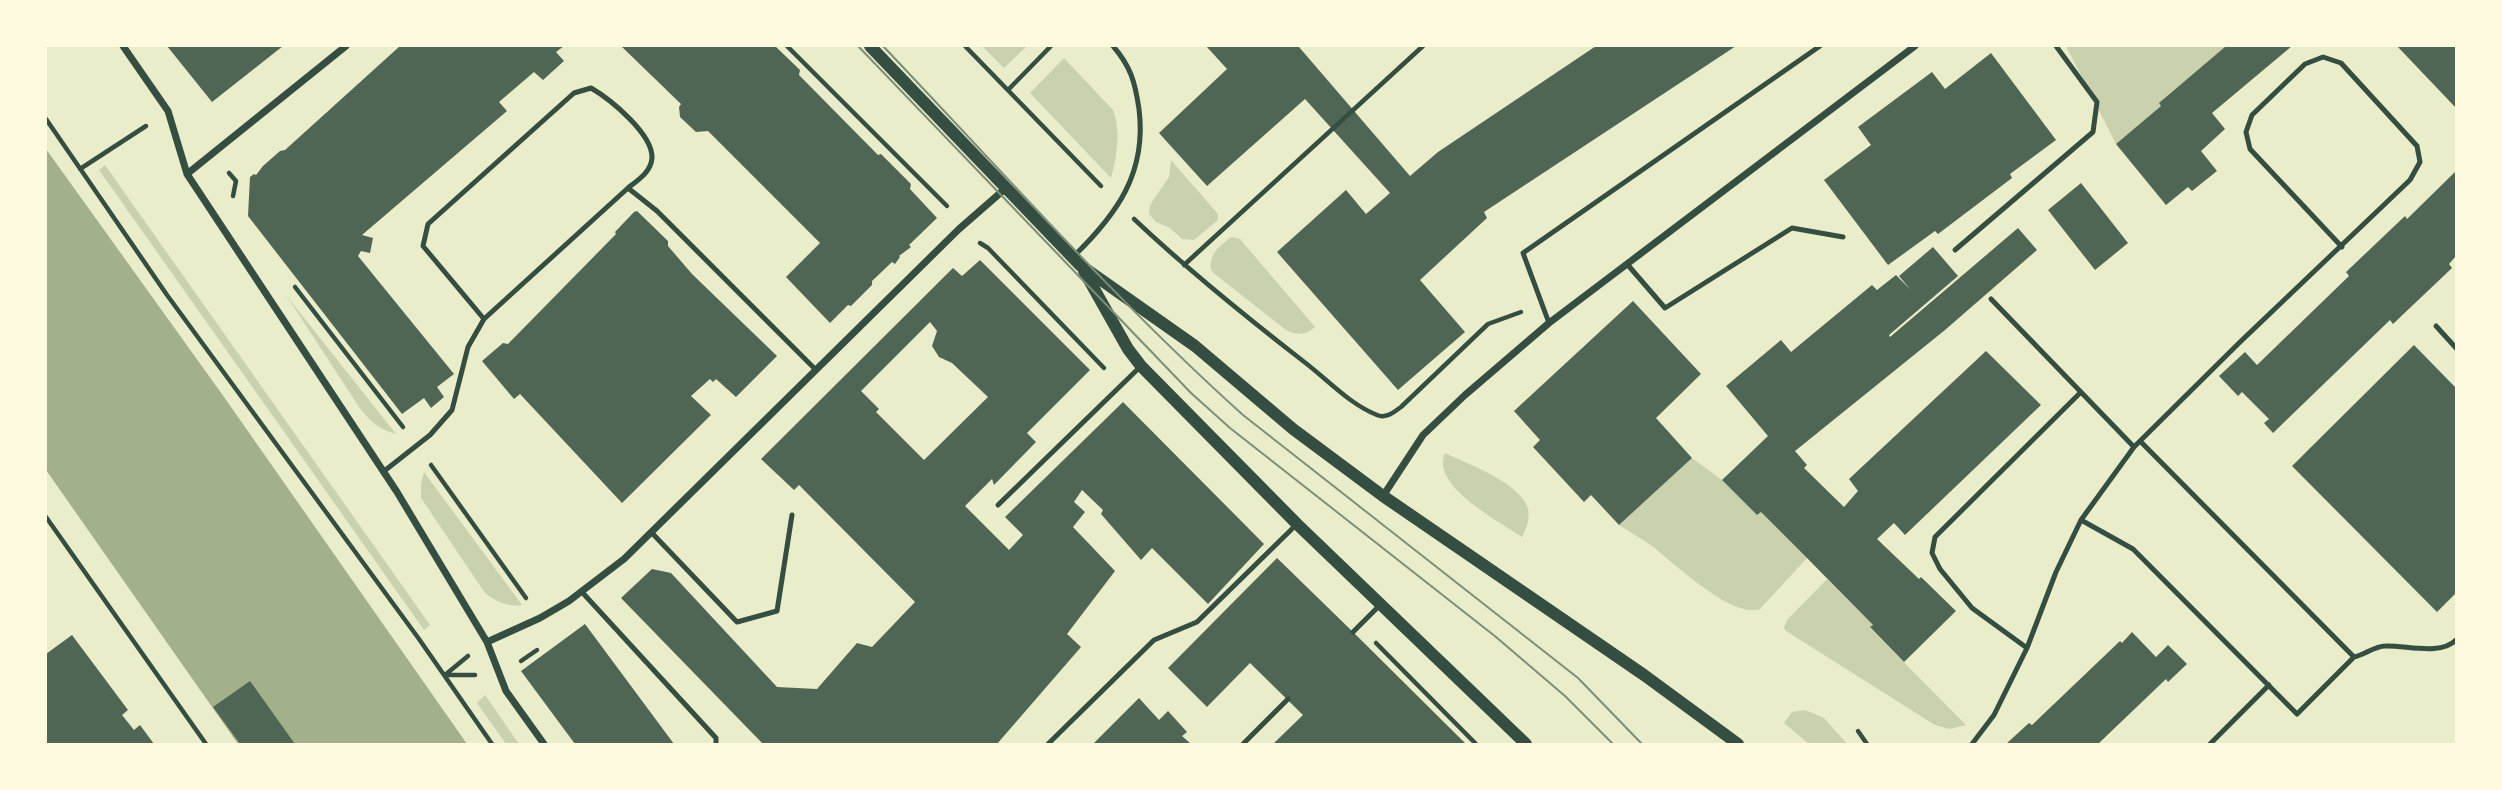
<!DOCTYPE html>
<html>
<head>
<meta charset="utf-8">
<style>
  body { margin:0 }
  #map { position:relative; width:2502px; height:790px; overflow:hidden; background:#e9edc9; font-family:Arial,sans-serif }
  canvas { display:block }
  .frame { position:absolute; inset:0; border:47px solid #fefae0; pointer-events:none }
</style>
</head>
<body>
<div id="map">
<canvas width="2502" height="790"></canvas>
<div class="frame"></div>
</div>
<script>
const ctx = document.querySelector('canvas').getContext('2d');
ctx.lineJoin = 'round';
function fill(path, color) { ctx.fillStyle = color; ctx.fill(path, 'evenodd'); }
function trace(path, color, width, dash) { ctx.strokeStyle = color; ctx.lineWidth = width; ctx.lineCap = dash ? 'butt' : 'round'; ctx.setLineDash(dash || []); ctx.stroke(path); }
const green = new Path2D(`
  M982,46H1027L1004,68Z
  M2066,46H2226L2160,103L2161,106L2116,144Z
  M1064,58L1113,110C1121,130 1117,157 1111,178L1030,93Z
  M1171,160L1218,214V220L1194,240L1182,239L1170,228L1156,222L1149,214L1150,205L1169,177Z
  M105,165L430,625L424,630L99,170Z
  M1231,237L1240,239L1315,327C1306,335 1297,336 1286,330L1216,275L1211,270C1209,253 1219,247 1231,237Z
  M286,295L396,434C378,429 370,421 359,407Z
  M1445,453C1466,463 1518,482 1527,506C1531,516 1527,528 1522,537C1499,521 1430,486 1445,453Z
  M1692,458L1722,480L1757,515L1761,512L1807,558L1760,609C1732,619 1674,563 1652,546C1642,539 1630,532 1619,525Z
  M424,472L522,605C507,607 497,602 485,593L421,498V484Z
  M1827,579L1873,625L1870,628L1966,725L1950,729L1935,725L1786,631L1784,628L1787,620Z
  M485,695L519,744H506L477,703Z
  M1805,710L1824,718L1847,744H1809L1784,723L1792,712Z`);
const water = new Path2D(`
  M46,149L224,397L467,744H238L46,470Z`);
const building = new Path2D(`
  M167,46H283L212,102Z
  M400,46H564L556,52L564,61L543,80L534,72L499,102L507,111L362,235L373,238L370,253L361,251L358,256L454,374L437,387L444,397L431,408L424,398L402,414L248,216L250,177L254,174L256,175L263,166L280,151L285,150Z
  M621,46H775L800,70L799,75L878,155L881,154L911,184L910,189L937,218L909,245L911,247L899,256L900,257L895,264L892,262L872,281V285L851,306L848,305L830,323L786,277L820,243L708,131L696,132L680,117L679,107L681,104Z
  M1206,46H1301L1299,47L1410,176L1438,152L1596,46H1736L1484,212L1487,218L1420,280L1465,332L1398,390L1277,252L1346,190L1366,214L1390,193L1305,99L1207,186L1159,133L1227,69Z
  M2226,46H2292L2212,113L2225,129L2201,151L2217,171L2192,191L2188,187L2166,205L2116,144L2161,106L2159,103Z
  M2397,46H2456V108Z
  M1991,53L2056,140L2010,174L2012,178L1938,234L1935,231L1888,265L1824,180L1871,145L1858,127L1932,72L1945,89Z
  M2456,171V256L2449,264L2452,268L2393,324L2390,320L2273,433L2264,423L2269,419L2242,392L2238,396L2219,376L2245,352L2257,365L2349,276L2346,272L2405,216L2407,219Z
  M2081,183L2128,243L2095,270L2048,210Z
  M637,211L668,241V246L692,274L777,356L736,397L716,379L713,382L710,379L691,396L711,415L622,503L520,394L514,399L482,361L503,343L508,344L616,234L615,232L634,212Z
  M2018,228L2037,250L1945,330L1795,451L1807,465L1804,468L1844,507L1858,491L1849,479L1986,351L2041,405L1905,535L1894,523L1877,539L1919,579L1921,577L1956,611L1904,662L1870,627L1873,625L1807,558L1761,512L1757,515L1722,480L1768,436L1726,386L1781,340L1791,352L1872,285L1877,290L1896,275L1910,289L1899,276L1933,247L1958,276L1889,335L1890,337Z
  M980,260L1090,370L1027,433L1036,442L994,485L992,479L965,506L1009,550L1023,535L1005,517L1123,402L1264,544L1208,604L1152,548L1141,560L1101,514L1103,510L1082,490L1074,502L1085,512L1073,527L1115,571L1067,634L1081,647L997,744H763L621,598L652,569L671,573L777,687L817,689L857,643L872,647L915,602L799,485L794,490L761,459L953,268L962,276ZM930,322L937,331L932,346L939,357L952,363L988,397L924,460L876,412L879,409L861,391Z
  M1633,301L1701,374L1656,418L1692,458L1619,525L1591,495L1584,502L1533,447L1540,440L1514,411Z
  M2414,345L2456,388V593L2437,612L2292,466Z
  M1277,558L1353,632L1466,744H1273L1303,715L1250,663L1207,707L1168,668Z
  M585,624L674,744H575L521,671Z
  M2132,632L2156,657L2168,645L2187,664L2168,682L2166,679L2098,744H2006L2029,723L2032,725L2120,641L2122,643Z
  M72,635L128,710L122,715L134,730L140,725L154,744H46V654Z
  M250,681L295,744H240L213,707Z
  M1139,698L1159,720L1168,711L1187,732L1182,736L1191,744H1093Z`);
const path = new Path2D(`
  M787,46L947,206
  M965,46L1101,186
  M1008,90L1051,46
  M46,119L167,295L419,639L492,744
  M80,169L146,126
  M229,173L236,181L233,196
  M1134,219C1188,270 1245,316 1303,361C1327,379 1349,404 1377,415C1386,419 1394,412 1401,407L1488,324L1521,312
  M980,243L988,248L1104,368
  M1184,265L1423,46
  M295,287L403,427
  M431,465L526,598
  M46,517L206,744
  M1376,643L1476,744
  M521,661L537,650
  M445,675H475
  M445,675L468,656
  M1858,731L1867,744`);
const service = new Path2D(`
  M628,188C638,180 651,172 652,158C653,134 610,99 591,88L574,93L428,224L423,246L484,319L628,188L657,211L816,370
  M1955,250L2093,132L2097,102L2056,46
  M1074,256C1117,214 1147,173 1139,109C1135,82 1131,67 1113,46
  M1627,264L1665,308L1792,228L1843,237
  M1991,299L2134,447
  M1549,323L1523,253L1820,46
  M2436,326L2456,348
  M383,472L430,435L452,410L468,347L484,319
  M998,505L1141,366
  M2081,520L2133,549L2297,714L2354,657L2140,441
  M651,532L737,622L777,611L792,515
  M581,591L716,738V744
  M1353,632L1379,606
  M2027,648L1972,608L1940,569L1932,553L1935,537L2081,392
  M2354,657C2364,655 2375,646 2385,646C2406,645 2440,656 2456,640
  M1048,744L1154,640L1197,622L1297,524
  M1243,744L1288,699
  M1972,744L1994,715L2027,648L2056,572L2081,520L2134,447L2239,343L2410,180L2420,162L2417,146L2341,63L2323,57L2305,64L2252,115L2246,132L2250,149L2342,247
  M2210,744L2269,685`);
const minor = new Path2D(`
  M123,46L168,111L187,174L397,492L487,642L506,691L544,744
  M187,174L346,46
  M1383,496L1423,435L1465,395L1549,323L1915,46
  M487,642L540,618L569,601L624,559L959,229L1006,188`);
const tertiary = new Path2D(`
  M870,46L1080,265L1195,346L1293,429L1383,496L1644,675L1738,744
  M1084,271L1128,349L1141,366L1297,524L1526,744`);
const tram = new Path2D(`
  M858,46L1191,393L1230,428L1496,637L1565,696L1613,744
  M883,46C1001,170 1115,300 1243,415L1578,678L1642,744`);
fill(green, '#cad2ad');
fill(water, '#a3b18a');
fill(building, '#4f6655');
trace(path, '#344e41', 4.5);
trace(service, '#344e41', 5);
trace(minor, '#344e41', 7);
trace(tertiary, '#344e41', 12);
trace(tram, '#7c8e77', 2);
</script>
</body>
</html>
